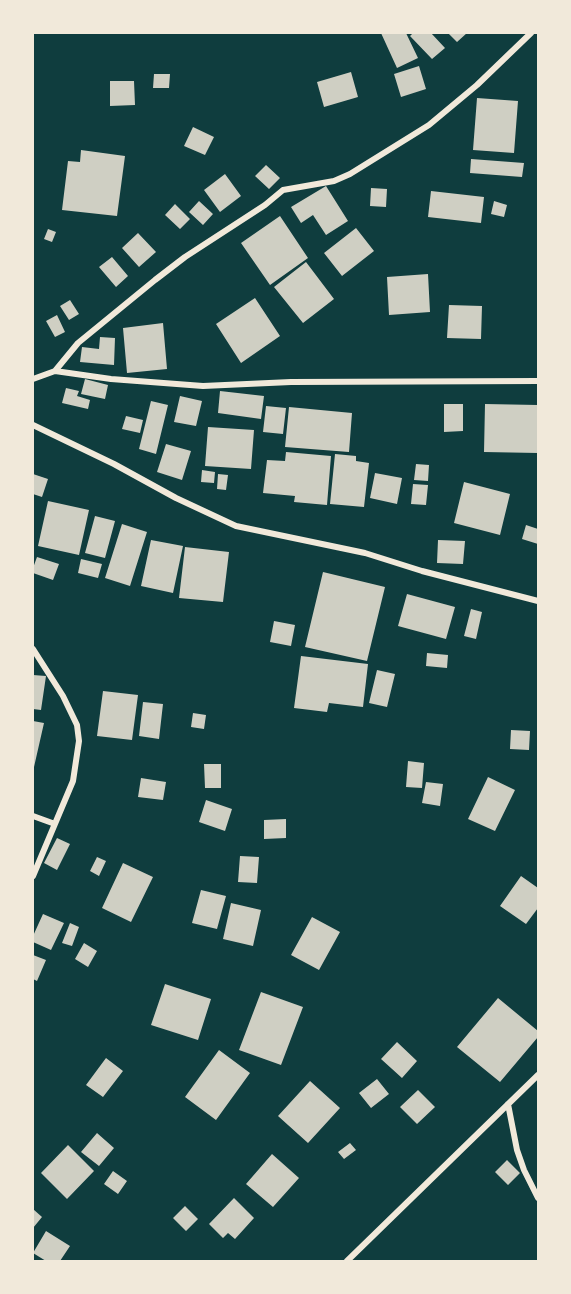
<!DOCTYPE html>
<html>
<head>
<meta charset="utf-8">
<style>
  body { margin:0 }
  #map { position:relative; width:571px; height:1294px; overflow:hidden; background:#0f3d3e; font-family:Commissioner,sans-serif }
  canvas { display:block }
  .frame { position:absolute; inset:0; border:34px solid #f1e9da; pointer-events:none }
</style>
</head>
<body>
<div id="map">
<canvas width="571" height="1294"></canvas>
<div class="frame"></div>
</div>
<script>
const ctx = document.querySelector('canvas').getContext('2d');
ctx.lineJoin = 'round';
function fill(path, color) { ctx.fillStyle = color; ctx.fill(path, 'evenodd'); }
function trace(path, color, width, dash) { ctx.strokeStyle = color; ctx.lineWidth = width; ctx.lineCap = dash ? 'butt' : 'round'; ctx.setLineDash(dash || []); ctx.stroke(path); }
const building = new Path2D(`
  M381,33H406L418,58L397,68Z
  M413,33H431L445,48L432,59L410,36Z
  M448,33H467L457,42Z
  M419,66L426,89L401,97L394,74Z
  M351,72L358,97L324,107L317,82Z
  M154,74H170L169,88H153Z
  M110,81H134L135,105L110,106Z
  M477,98L518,101L514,153L473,150Z
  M193,127L214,137L205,155L184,146Z
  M81,150L125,156L117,216L62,210L68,161L80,162Z
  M471,159L524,163L522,177L470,173Z
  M266,165L280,178L269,189L255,176Z
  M225,174L241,196L220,212L204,190Z
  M326,186L348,221L326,235L313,215L301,223L291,207Z
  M371,188L387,189L386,207L370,206Z
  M431,191L484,197L481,223L428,217Z
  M199,201L213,214L203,225L189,212Z
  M494,201L507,205L504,217L491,214Z
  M175,204L190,219L180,229L165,215Z
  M280,216L308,258L270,285L241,243Z
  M356,228L374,251L342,276L324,253Z
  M48,229L56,232L52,242L44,239Z
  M138,233L156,252L139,267L122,248Z
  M112,257L128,276L116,287L99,267Z
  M306,262L334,299L303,323L274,287Z
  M428,274L430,312L389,315L387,277Z
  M255,298L280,336L241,363L216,324Z
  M70,300L79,314L69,320L60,306Z
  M449,305L482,306L481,339L447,338Z
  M57,315L65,332L55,337L46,321Z
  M163,323L167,369L127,373L123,328Z
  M100,337L115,338L114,365L80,362L82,347L99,349Z
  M85,379L108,385L105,399L81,394Z
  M66,388L79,391L77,396L90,400L88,409L62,403Z
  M220,391L264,396L261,419L218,413Z
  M180,396L202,401L196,426L174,422Z
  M151,401L168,405L156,454L139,449Z
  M444,404H463V431L444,432Z
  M485,404L538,405V453L484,452Z
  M266,406L286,408L283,434L263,432Z
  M289,407L352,413L349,452L285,447Z
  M126,416L143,420L140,433L122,429Z
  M208,427L254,430L251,469L205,466Z
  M166,444L191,451L182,480L157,472Z
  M286,452L331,456L327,505L294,502L295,496L263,493L267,460L285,461Z
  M335,454L356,456V461L369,463L364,507L330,504Z
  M416,464L429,465L428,481L414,480Z
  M202,470L215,472L214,483L201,482Z
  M375,473L402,478L397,504L370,498Z
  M33,474L48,479L42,497L33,494Z
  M218,474L228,475L226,490L217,489Z
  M464,482L510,494L500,535L454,523Z
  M413,484L428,485L426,505L411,504Z
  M48,501L89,510L79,555L38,546Z
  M95,516L115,521L105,558L85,553Z
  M122,524L147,532L130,586L105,578Z
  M526,525L538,529V544L522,539Z
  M151,540L183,546L173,593L141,586Z
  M438,540L465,541L463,564L437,563Z
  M185,547L229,552L223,602L179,598Z
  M37,557L59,564L53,580L33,573V568Z
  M81,559L102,564L98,578L78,573Z
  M323,572L385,587L367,661L305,647Z
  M407,594L455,607L446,639L398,626Z
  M471,609L482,612L476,639L464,636Z
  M274,621L295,625L291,646L270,642Z
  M427,653L448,655L447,668L426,666Z
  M301,656L368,664L363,707L329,703L327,712L294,708Z
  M377,670L395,674L387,707L369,703Z
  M33,675L46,676L41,710L33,709Z
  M103,691L138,695L132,740L97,736Z
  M143,702L163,704L159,739L139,736Z
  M193,713L206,715L204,729L191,727Z
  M33,721L44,723L34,767H33Z
  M511,730L530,731L529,750L510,749Z
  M408,761L424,763L422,788L406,787Z
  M204,764H221V788H205Z
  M488,777L515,790L495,831L468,819Z
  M141,778L166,782L163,800L138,797Z
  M426,782L443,784L440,806L422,803Z
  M206,800L232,809L225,831L199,822Z
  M286,819V838L264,839V820Z
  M57,838L70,844L57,870L44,863Z
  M240,856L259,857L257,883L238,882Z
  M97,857L106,861L99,876L90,871Z
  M123,863L153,877L131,922L102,908Z
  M521,876L538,888V908L526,924L500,906Z
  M201,890L226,896L217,929L192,923Z
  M231,903L261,910L253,946L223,939Z
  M43,914L64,923L51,950L33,942V936Z
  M312,917L340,932L319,970L291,955Z
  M70,923L79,927L72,946L62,943Z
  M84,943L97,951L88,967L75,959Z
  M33,955L46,960L37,981L33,979Z
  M165,984L211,999L198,1040L151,1025Z
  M261,992L303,1007L281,1065L239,1050Z
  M498,998L538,1031V1037L500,1082L457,1047Z
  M397,1042L417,1061L402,1078L381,1059Z
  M219,1050L250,1073L216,1120L185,1097Z
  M106,1058L123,1071L103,1097L86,1085Z
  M377,1079L389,1094L371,1108L359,1093Z
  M310,1081L340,1108L308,1143L278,1116Z
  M418,1090L435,1107L417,1124L400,1107Z
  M97,1133L114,1148L99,1166L81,1152Z
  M350,1143L356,1150L344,1159L338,1152Z
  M68,1145L94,1171L67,1199L41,1173Z
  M272,1154L299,1178L273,1207L246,1184Z
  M507,1160L520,1173L508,1185L495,1172Z
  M113,1171L127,1181L118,1194L104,1184Z
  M234,1198L254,1218L235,1239L228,1233L223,1238L209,1224Z
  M185,1206L198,1219L186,1231L173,1218Z
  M33,1209L42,1217L33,1228Z
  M46,1231L70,1246L60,1261H46L33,1253Z`);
const minor = new Path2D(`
  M55,371L78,343L155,280L185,257L265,205L283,190L334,181L350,174L429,125L477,85L531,33
  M33,379L55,371L111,379L203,386L291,382L538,381
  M33,425L114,464L176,498L236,526L365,553L422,571L538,601
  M33,649L63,696L77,725L79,741L73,781L33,876
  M33,816L55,824
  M508,1104L517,1150L524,1170L538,1198
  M347,1261L538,1075`);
fill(building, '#cfcfc3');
trace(minor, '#f1e9da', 6);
</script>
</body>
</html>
